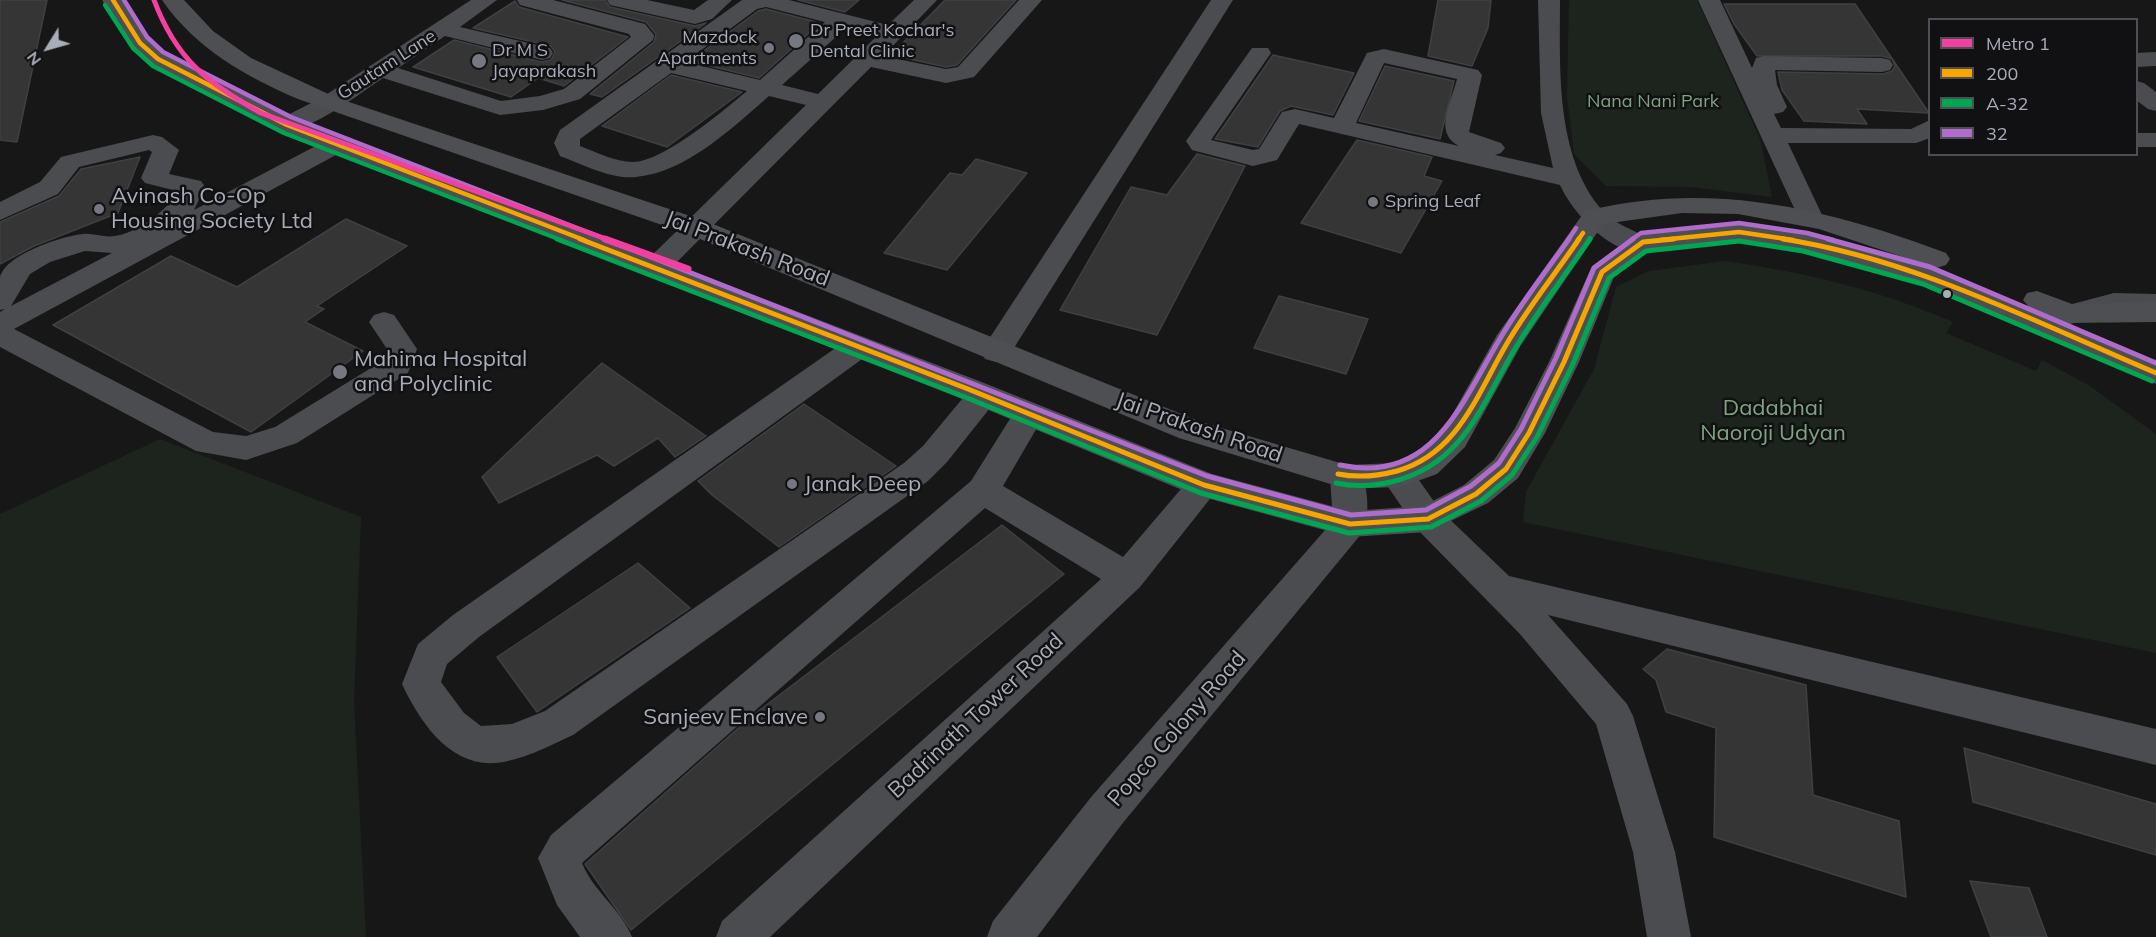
<!DOCTYPE html>
<html>
<head>
<meta charset="utf-8">
<style>
  body { margin:0 }
  #map { position:relative; width:2156px; height:937px; overflow:hidden; background:#171717; font-family:Mulish,sans-serif }
  canvas { display:block }
  .legend { position:absolute; left:1928px; top:18px; width:210px; height:138px; box-sizing:border-box; background:#111113; border:2px solid #4d4f55; margin:0; padding:8px 10px; list-style:none; font-size:18px; color:#a8adb8 }
  .legend li { display:flex; align-items:center; gap:12px; height:30px }
  .legend b { width:30px; border:2px solid #4d4f55 }
  .north { position:absolute; left:18px; top:18px; width:60px; height:60px; -webkit-text-stroke:4px #111113; paint-order:stroke; rotate:233deg; font-size:16px; font-weight:700; line-height:24px; text-align:center; color:#a8adb8 }
  .north::after { content:''; display:block; margin:auto; width:21px; height:27px; background:#a8adb8; clip-path:polygon(50% 0,100% 100%,50% 72%,0 100%) }
</style>
</head>
<body>
<div id="map">
<canvas width="2156" height="937"></canvas>
<ul class="legend">
<li><b style="height:8px;background:#f240a1"></b>Metro 1</li>
<li><b style="height:8px;background:#f7a600"></b>200</li>
<li><b style="height:8px;background:#00a651"></b>A-32</li>
<li><b style="height:8px;background:#b06ccc"></b>32</li>
</ul>
<div class="north">N</div>
</div>
<script>
const ctx = document.querySelector('canvas').getContext('2d');
ctx.lineJoin = 'round';
function fill(path, color) { ctx.fillStyle = color; ctx.fill(path, 'evenodd'); }
function trace(path, color, width, dash) { ctx.strokeStyle = color; ctx.lineWidth = width; ctx.lineCap = dash ? 'butt' : 'round'; ctx.setLineDash(dash || []); ctx.stroke(path); }
function write(font, color, halo, rows, align = 'center') {
  ctx.font = font + ' Mulish,sans-serif'; ctx.lineWidth = 5; ctx.setLineDash([]); ctx.textBaseline = 'middle'; ctx.strokeStyle = halo; ctx.fillStyle = color; for (const [text, x, y, turn = 0] of rows) {
    ctx.save(); ctx.translate(x, y); ctx.rotate((+turn || 0) * Math.PI / 180); ctx.textAlign = isNaN(turn) ? turn : align; if (halo) ctx.strokeText(text, 0, 0); ctx.fillText(text, 0, 0); ctx.restore();
  }
}
const green = new Path2D(`
  M1569,0H1697L1760,139L1772,197L1691,187L1606,186L1574,154L1567,96Z
  M1725,261C1804,272 1880,290 1953,322L1946,333L2036,371L2042,360L2090,386L2156,434V653L1523,522L1526,492L1594,369L1616,287L1649,271Z
  M160,439L361,517L354,702L366,937H0V514Z`);
const building = new Path2D(`
  M0,0H47L17,142L0,140Z
  M562,0H605L610,7L695,26L706,23L602,97L590,94L654,42L656,34L646,22Z
  M798,0H859L845,12Z
  M945,0H1016L957,65L946,67L891,55Z
  M1438,0H1491L1488,28L1472,66L1428,56Z
  M515,1L519,7L628,37L564,86L538,78L511,97L413,67L454,40L541,62L551,60L555,52L551,46L473,28Z
  M1724,4H1855L1929,113L1857,109L1867,124L1804,121L1782,90L1778,72L1883,74L1892,71L1895,66L1892,59L1882,56H1757L1734,24Z
  M766,9L820,23L759,78L690,61L758,11Z
  M1273,55L1354,73L1333,115L1291,106L1280,111L1258,147L1215,139Z
  M1385,66L1454,81L1440,139L1359,121Z
  M671,75L742,92L667,147L602,126Z
  M1357,140L1432,157L1424,176L1442,181L1401,253L1301,223Z
  M1197,154L1245,166L1157,335L1060,310L1131,187L1167,195Z
  M140,157L118,213L34,246L0,264V222L59,196L81,169Z
  M976,159L1027,173L947,270L884,253L950,173L962,175Z
  M346,219L407,246L317,306L324,309L305,322L363,351L251,432L53,325L171,256L237,287Z
  M1279,296L1368,319L1346,374L1254,348Z
  M602,363L706,436L675,457L658,438L614,466L597,455L499,503L482,477Z
  M804,404L896,466L779,547L712,495L698,481Z
  M1002,525L1064,574L631,930L585,864L752,716Z
  M638,563L690,608L537,712L497,657Z
  M1667,649L1806,685L1813,795L1899,821L1906,897L1714,837L1716,728L1666,712L1656,680L1643,669Z
  M1964,748L2156,804V855L1973,802Z
  M1970,881L2029,888L2047,937H1991Z`);
const minor = new Path2D(`
  M471,0H497L460,27L550,48L553,53L550,58L542,60L445,36L398,68L501,101L540,96L564,89L631,37L629,34L520,5L517,0H553L645,24L654,35L653,40L580,99L543,110L500,115L383,78C360,93 305,137 278,130L275,125L278,120L321,98Z
  M607,0H647L694,10L708,0H732L712,19L695,24L610,5Z
  M742,0H789L888,25L914,0H937L883,56L946,69L958,67L1019,0H1042L974,77L946,83L871,67L665,274L655,277L645,274L641,268L645,262L806,105L769,96C732,128 687,172 636,177C612,180 582,164 560,156L554,143L560,130ZM766,7L825,22L760,80L685,62L757,9ZM846,28L877,36L818,94L782,85ZM671,73L747,91C723,111 663,162 633,162C615,162 596,152 580,146V139Z
  M1211,0H1233L1007,359L996,362L985,359L981,352L985,345Z
  M1538,0H1560C1560,67 1555,156 1602,210C1614,224 1634,230 1650,239L1654,245L1650,251C1615,260 1573,214 1560,185L1299,124L1277,160L1253,166L1192,150L1186,141L1252,48H1268L1271,53L1211,140L1253,150L1259,149L1282,112L1295,109L1334,118L1367,53L1384,49L1478,70L1482,75L1469,132L1501,143L1505,148L1501,153L1495,155L1553,168L1541,113ZM1384,63L1457,79C1451,103 1433,133 1459,146L1356,123Z
  M1698,0H1720L1752,68L1756,58L1764,56L1882,58L1890,60L1893,65L1890,70L1882,72L1775,70L1777,85L1787,107L1783,112L1774,114L1781,128L1911,129L1930,120V138L1916,143H1788L1823,217L1819,223L1810,225L1801,223Z
  M2156,52V66L2136,67V53Z
  M2136,81L2144,83L2156,92V111L2148,109L2136,100Z
  M2136,133H2156V147H2136Z
  M153,135L162,137L179,150L169,174L201,181L205,187L194,210L329,139L338,137L347,139L350,144L347,149L14,329L213,432L246,436L275,427L384,360L387,349L369,322L374,315L384,312L394,315L417,349L408,373L297,443L246,460L196,451L0,347V312L5,309L0,310C0,300 0,288 0,278C4,255 62,236 83,234C93,233 105,238 115,236C134,234 171,209 177,191L145,183L141,178L152,152L149,150L79,167L58,194L0,220V202L40,182L61,157ZM85,251L112,253L11,306L30,274L50,262Z
  M2114,293L2156,294V312L2114,311L2067,325L2057,322L2052,315L2057,308Z
  M858,337L869,340L873,347L869,354L479,637L447,664L441,682L464,713L481,726L512,724L545,711L904,463L923,446L972,387L983,384L994,387L999,395L994,403L947,462L928,481L573,735C549,746 521,761 495,763C448,766 419,720 402,684L418,644L453,615L847,340Z
  M1029,403L1040,406L1045,414L1003,486L1123,557L1192,476L1204,472L1216,476L1221,485L1140,587L770,937H716L722,921L1101,579L985,508L582,863C593,891 621,909 632,937H580L557,905L538,858L551,835L971,481L1018,406Z
  M1397,463L1409,466L1440,510L1509,576L2156,729V765L1548,615L1627,704L1633,716L1675,852L1691,937H1647L1633,852L1596,724L1519,633L1416,528L1380,475L1385,466Z
  M1347,465L1359,468C1368,484 1371,517 1362,533L1122,824L1037,937H987L993,921L1092,796L1333,521L1330,477L1335,468Z`);
const major = new Path2D(`
  M102,0H124L148,39L166,54L296,120L979,381L1212,474L1350,511L1423,506L1464,485L1494,460L1515,428L1549,362L1592,266L1633,236L1643,234L1739,224L1805,234L1936,269L2031,309L2023,300L2027,293L2037,291L2072,304L2156,302V322L2065,323L2156,361V384L1916,281L1803,250L1739,240L1650,250L1614,277L1579,362L1545,433L1518,478L1488,503L1428,532L1350,537L1192,494L957,397L278,130L150,64L132,48Z
  M162,0H184L213,31L251,58L337,98L708,222L1201,422L1347,465L1395,463L1413,456L1443,431L1497,335L1585,211C1711,180 1827,208 1946,253L1950,259L1946,265L1936,268L1819,229L1738,214L1682,213L1603,224L1521,345L1465,447L1437,474L1409,484L1397,487L1347,489L1179,438L688,234L298,99C245,76 196,49 162,0Z`);
const bus1Far1 = new Path2D(`
  M113,0L140,43L158,59L287,125L584,240
  M1578,240L1583,233
  M1660,240L1739,232L1793,240`);
const bus1 = new Path2D(`
  M580,239L968,389L1204,485L1350,524L1428,519L1476,494L1506,469L1529,433L1564,362L1602,272L1643,242L1674,239
  M1783,239C1914,259 2035,322 2156,373
  M1338,474C1358,478 1378,476 1397,471C1460,453 1478,391 1509,340C1530,305 1556,273 1579,239`);
const bus2Far1 = new Path2D(`
  M105,5L133,48L153,66L284,133L561,240
  M1589,240L1590,238`);
const bus2 = new Path2D(`
  M557,239L965,397L1201,493L1349,533L1431,527L1481,501L1512,475L1537,437L1572,366L1609,278L1646,251L1739,241L1803,251L1923,284L2152,381
  M1336,483C1355,487 1376,486 1395,481C1467,462 1482,401 1518,344C1540,308 1566,274 1590,239`);
const bus3Far1 = new Path2D(`
  M124,0L147,37L163,52L291,117L608,240
  M1568,240L1576,228
  M1631,240L1641,233L1739,223L1807,233L1833,240`);
const bus3 = new Path2D(`
  M605,239L1207,476L1351,515L1426,510L1471,486L1499,463L1521,429L1556,358L1594,268L1633,239
  M1828,239L1930,267L2156,363
  M1340,465C1434,485 1462,401 1501,337C1521,303 1546,271 1569,239`);
const metro1Far1 = new Path2D(`
  M154,0C176,59 207,83 261,113L609,240`);
const metro1 = new Path2D(`
  M605,239L688,269`);
const markers = [
  [796,41,8,"#757880"],
  [769,48,6,"#757880"],
  [479,61,8,"#757880"],
  [1373,202,6,"#757880"],
  [99,209,6,"#757880"],
  [1947,294,5,"#a8adb8"],
  [340,372,8,"#757880"],
  [792,484,6,"#757880"],
  [820,717,6,"#757880"]
];
const farPoinames = [
  ["Dr Preet Kochar's",810,31],
  ["Dental Clinic",810,52],
  ["Mazdock",757,38,"right"],
  ["Apartments",757,59,"right"],
  ["Dr M S",492,51],
  ["Jayaprakash",492,72],
  ["Spring Leaf",1385,202]
];
const farStreetnames = [
  ["Gautam Lane",387,65,-33]
];
const farParknames = [
  ["Nana Nani Park",1653,102]
];
const poiNames = [
  ["Avinash Co-Op",111,196],
  ["Housing Society Ltd",111,221],
  ["Mahima Hospital",354,359],
  ["and Polyclinic",354,384],
  ["Janak Deep",804,484],
  ["Sanjeev Enclave",808,717,"right"]
];
const streetNames = [
  ["Jai Prakash Road",747,249,21],
  ["Jai Prakash Road",1199,428,19],
  ["Badrinath Tower Road",976,716,-43],
  ["Popco Colony Road",1177,729,-49]
];
const parkNames = [
  ["Dadabhai",1773,408],
  ["Naoroji Udyan",1773,433]
];
fill(green, '#1d241e');
fill(building, '#353536');
trace(building, '#3f4043', 1.5);
fill(minor, '#4b4c50');
fill(major, '#4d4f52');
trace(bus1Far1, '#f7a600', 4.5);
trace(bus1, '#f7a600', 5);
trace(bus2Far1, '#00a651', 4.5);
trace(bus2, '#00a651', 5);
trace(bus3Far1, '#b06ccc', 4.5);
trace(bus3, '#b06ccc', 5);
trace(metro1Far1, '#f240a1', 5);
trace(metro1, '#f240a1', 7);
for (const [x, y, r, color] of markers) { const dot = new Path2D(); dot.arc(x, y, r, 0, 2 * Math.PI); ctx.fillStyle = color; ctx.fill(dot); trace(dot, '#111113', 2); }
write('18px', '#a8adb8', '#111113', farPoinames, 'left');
write('18px', '#a8adb8', '#111113', farStreetnames);
write('18px', '#7fa381', '#111113', farParknames);
write('22px', '#a8adb8', '#111113', poiNames, 'left');
write('22px', '#a8adb8', '#111113', streetNames);
write('22px', '#7fa381', '#111113', parkNames);
</script>
</body>
</html>
